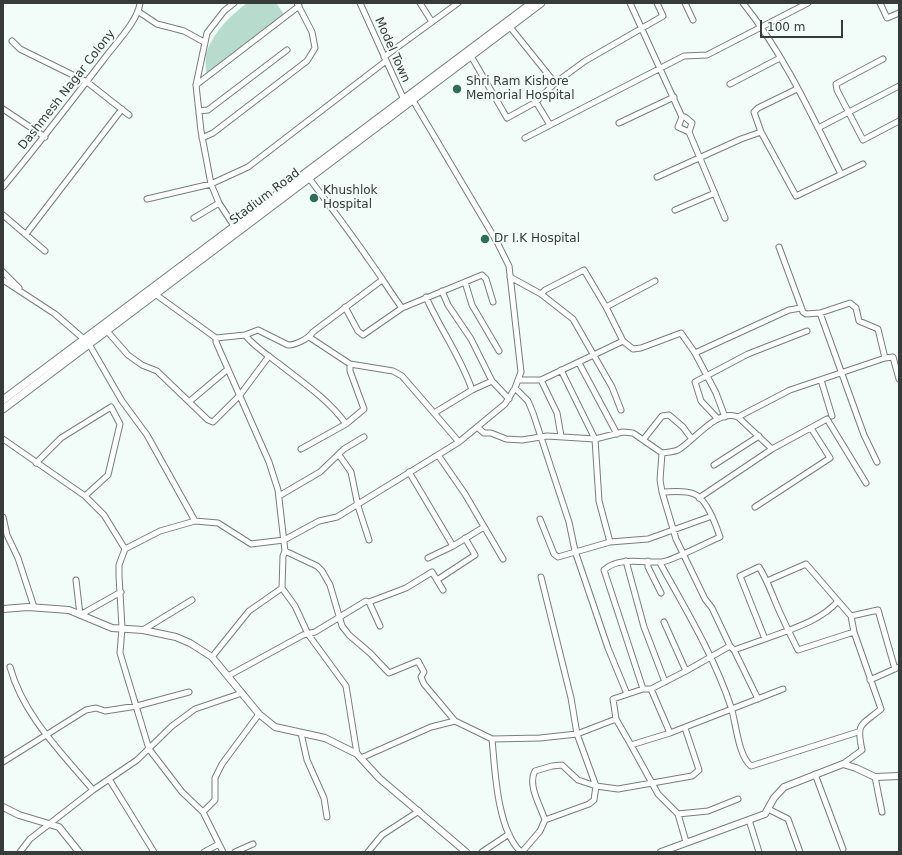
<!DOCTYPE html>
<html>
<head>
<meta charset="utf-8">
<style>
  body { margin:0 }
  #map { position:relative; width:902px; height:855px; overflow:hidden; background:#f2fcf8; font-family:"DejaVu Sans",sans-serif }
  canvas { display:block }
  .frame { position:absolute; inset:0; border:4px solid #373b3a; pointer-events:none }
  .scale { position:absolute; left:760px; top:20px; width:83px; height:18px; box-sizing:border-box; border:2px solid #373b3a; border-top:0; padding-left:5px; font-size:12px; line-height:14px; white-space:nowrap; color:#373b3a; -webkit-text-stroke:3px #f2fcf8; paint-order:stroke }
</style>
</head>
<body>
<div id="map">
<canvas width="902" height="855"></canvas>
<div class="frame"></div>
<div class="scale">100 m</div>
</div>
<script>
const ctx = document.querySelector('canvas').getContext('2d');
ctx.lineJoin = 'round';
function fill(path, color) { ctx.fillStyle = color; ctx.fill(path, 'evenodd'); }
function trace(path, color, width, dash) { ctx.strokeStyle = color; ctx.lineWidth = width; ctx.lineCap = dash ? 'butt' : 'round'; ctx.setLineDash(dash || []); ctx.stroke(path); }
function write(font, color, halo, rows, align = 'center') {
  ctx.font = font + ' "DejaVu Sans",sans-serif'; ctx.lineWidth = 4; ctx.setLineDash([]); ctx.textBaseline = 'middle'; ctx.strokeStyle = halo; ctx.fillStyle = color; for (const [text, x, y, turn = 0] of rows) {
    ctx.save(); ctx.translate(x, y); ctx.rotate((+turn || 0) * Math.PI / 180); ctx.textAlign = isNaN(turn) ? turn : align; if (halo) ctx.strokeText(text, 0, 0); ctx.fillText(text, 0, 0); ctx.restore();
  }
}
const green = new Path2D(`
  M247,3H276L284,14L210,73H206C206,67 205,60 206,54C213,32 229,17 247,3Z`);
const minor = new Path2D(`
  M234,3L224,11L207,33L196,85L201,131L211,184L219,203L236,229
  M360,3L405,102
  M420,3L432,22
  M630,3L682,117H685L692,123L689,132L725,218
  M685,3L693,20
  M743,3C784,54 812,116 841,174
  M880,3L887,18L899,13
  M139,12L157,24L184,31L204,42
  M510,27L555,83
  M12,41L20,49L87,82L129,115
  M471,56L507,118L536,102L555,83L585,61L663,16L657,3
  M384,57L458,3
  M883,59L836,84L837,90L863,140L899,121
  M730,84L780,58
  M196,85L299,6
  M797,89L758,108L754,112L761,132L796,196L863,164
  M536,102L550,125
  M3,109L45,137
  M199,111L208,110L287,50
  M682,117L678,127L689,132
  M619,123L674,97
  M818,128L899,86
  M202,138L213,133L307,61L315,48L312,32L297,3
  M525,138L684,56L707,55L808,3
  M657,177L741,139L761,132
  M309,178C329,205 350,232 369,260C381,276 390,292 402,308
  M3,187C38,145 71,102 104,59C115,44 138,21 140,3
  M147,199L211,184L248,167L386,61
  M675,210L715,193
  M3,215L45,251
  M194,218L219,203
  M26,234L122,109
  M779,247L803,312L806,314L820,313L850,303L856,308L859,321L878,329L885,358
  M3,272L19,288
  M510,277L541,294L573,319L612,387L621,410
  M3,280L55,314L85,340
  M465,282L472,305L499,351
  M442,291L448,305L471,339L492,381L509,399
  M155,294L216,338L245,335L258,330L288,345C296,345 308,339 313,332L382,280
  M541,294L545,290L584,270L606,307L623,341L633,349L641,348L681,333L695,353L716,393L725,417
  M426,297C440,329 461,357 472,390
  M345,307L358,331L363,335L402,308L482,275L486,279L493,302
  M606,307L655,281
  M820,313L864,435L877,462
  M107,331L128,355L142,365L157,371L208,420L213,422L240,395L269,356
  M245,335C254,346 267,355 278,363C302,382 328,399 346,424
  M309,337L350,364L393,371L402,376L434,413
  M216,338V342L269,462L278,490L285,551L283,556L282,588L295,606L308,634L346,686L357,754
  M89,344L122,401L147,435L195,521
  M695,353L789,310L801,308
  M579,363L617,434
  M561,370L595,439L599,501L610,542
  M518,380H541L623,341
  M541,380L557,413L561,436
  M821,380L832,416
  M515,388L528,401L533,413L569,522L575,551L608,648L627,694
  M190,401L228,369
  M738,417L790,390L885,358L893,357L899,379
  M718,419L701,401L695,382L748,354L807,331
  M477,427L484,433H491L506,439L522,440L547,436L595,439L623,432L633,433L662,453C667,452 674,452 678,450C694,441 717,408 738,417L772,449L827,419L866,483
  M3,439L85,496L104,515L125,549
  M643,440L662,416L669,415L683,427L691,438
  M459,442L434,413L472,390L492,381
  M301,449L346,424L364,409L350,371V364
  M662,453L660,480L662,492L676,539L705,599L712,608L730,646L686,671L651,689L670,733L631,745L658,794L678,814L686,842
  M339,455L351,472L358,506L369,540
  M438,455L465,494L503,559
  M36,463L61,438L111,407L120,424L108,475L85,496
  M714,465L759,436
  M409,472L453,546
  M279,496L320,472L344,449L364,437
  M699,498L772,449
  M755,507L830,458L811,428
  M3,517L7,535L18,558L34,607
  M540,519L554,554L558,557L610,542L648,539L712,516
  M285,551L317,566L322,571L330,585L342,626L349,635L370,653L389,673L418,661L424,672L421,677L424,684L455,721L492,739L540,738L577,734L616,719
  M428,558L453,546L484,527
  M626,561L644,627L665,682
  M648,561V567L661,593
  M660,563C686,610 714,656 731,707C736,722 738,756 751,766L858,732
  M541,577L571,698L577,734L596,786L594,800L589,804L545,820
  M76,580L80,615L121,592
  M437,580L475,555L465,538
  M767,581L806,564L851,616L854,632L881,709C861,726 856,722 862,750L843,764
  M838,601C821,621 789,630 765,639L740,576L759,567C766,578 770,589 775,601C782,618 790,634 798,650L854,632
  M851,616L878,610L895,669
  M664,622L686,671
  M380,626L369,602L406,588L432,572L443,590
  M143,630L192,600
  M730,646L734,650L758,699
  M734,650L765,639
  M212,657L249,611L282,588
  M10,667C23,715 61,752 93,790
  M228,676L303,635L315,632L366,601L369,602
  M870,680L899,667
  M643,689L604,570C619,556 644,563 661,562C670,562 710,541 720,537C716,525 706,498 694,494C685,490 671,492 662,492
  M301,733L307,760L324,798L327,817
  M670,733L783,689
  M492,739C495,770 497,830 521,852
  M631,745L616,719L613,699L643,689H651
  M361,758L431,727L455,721
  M3,762L86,710L96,708L105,711L137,706L189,692
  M815,774L843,849
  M875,777L882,812
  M109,779L154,852
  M768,809L788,819L800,852
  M203,812L215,800V778L222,764L259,714
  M678,814L708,811L738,799
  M749,820L759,852
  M20,852L30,839L93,790L137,760L172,726L195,709L242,693
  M204,852L219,844
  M223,852L203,812L182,792L149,749L120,653L122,628L119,576V565L125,549L160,531L195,521L218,523L251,544L284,540L319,521L337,517L459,442L505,404L515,388L521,372L509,266L497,242L411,97
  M235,852L253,844
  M368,852L382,835L419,811
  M482,852L509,834
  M522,852L540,831L545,820C541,807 527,785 535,771L552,766L562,765L578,780L596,786L618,789L692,776L699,770L685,728`);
const tertiary = new Path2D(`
  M3,609L28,607L69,610L112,628L143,630L176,637L190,643L212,657L259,714L275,727L325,738L357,754L379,778L466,852
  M3,807L19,815L59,827L79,852
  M661,852L765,814L774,798L784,787L843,764L856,768L875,777L899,776`);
const secondary = new Path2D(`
  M3,400L532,3
  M3,409L541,3`);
const markers = [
  [457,89,5,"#306d59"],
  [314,198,5,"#306d59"],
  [485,239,5,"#306d59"]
];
const streetNames = [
  ["Model Town",392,50,66],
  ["Dashmesh Nagar Colony",67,90,-52],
  ["Stadium Road",265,197,-37]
];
const poiNames = [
  ["Shri Ram Kishore",466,82],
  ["Memorial Hospital",466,96],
  ["Khushlok",323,191],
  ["Hospital",323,205],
  ["Dr I.K Hospital",494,239]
];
fill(green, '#b7dccd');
trace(minor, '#767f7b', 7);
trace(tertiary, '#767f7b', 8);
trace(secondary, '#767f7b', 9);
trace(minor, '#fff', 5);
trace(tertiary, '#fff', 6);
trace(secondary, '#fff', 7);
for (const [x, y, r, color] of markers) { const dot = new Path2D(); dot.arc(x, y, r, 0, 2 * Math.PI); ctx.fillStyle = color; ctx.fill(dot); trace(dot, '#f2fcf8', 1.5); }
write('12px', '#373b3a', '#f2fcf8', streetNames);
write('12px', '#373b3a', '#f2fcf8', poiNames, 'left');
</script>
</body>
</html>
